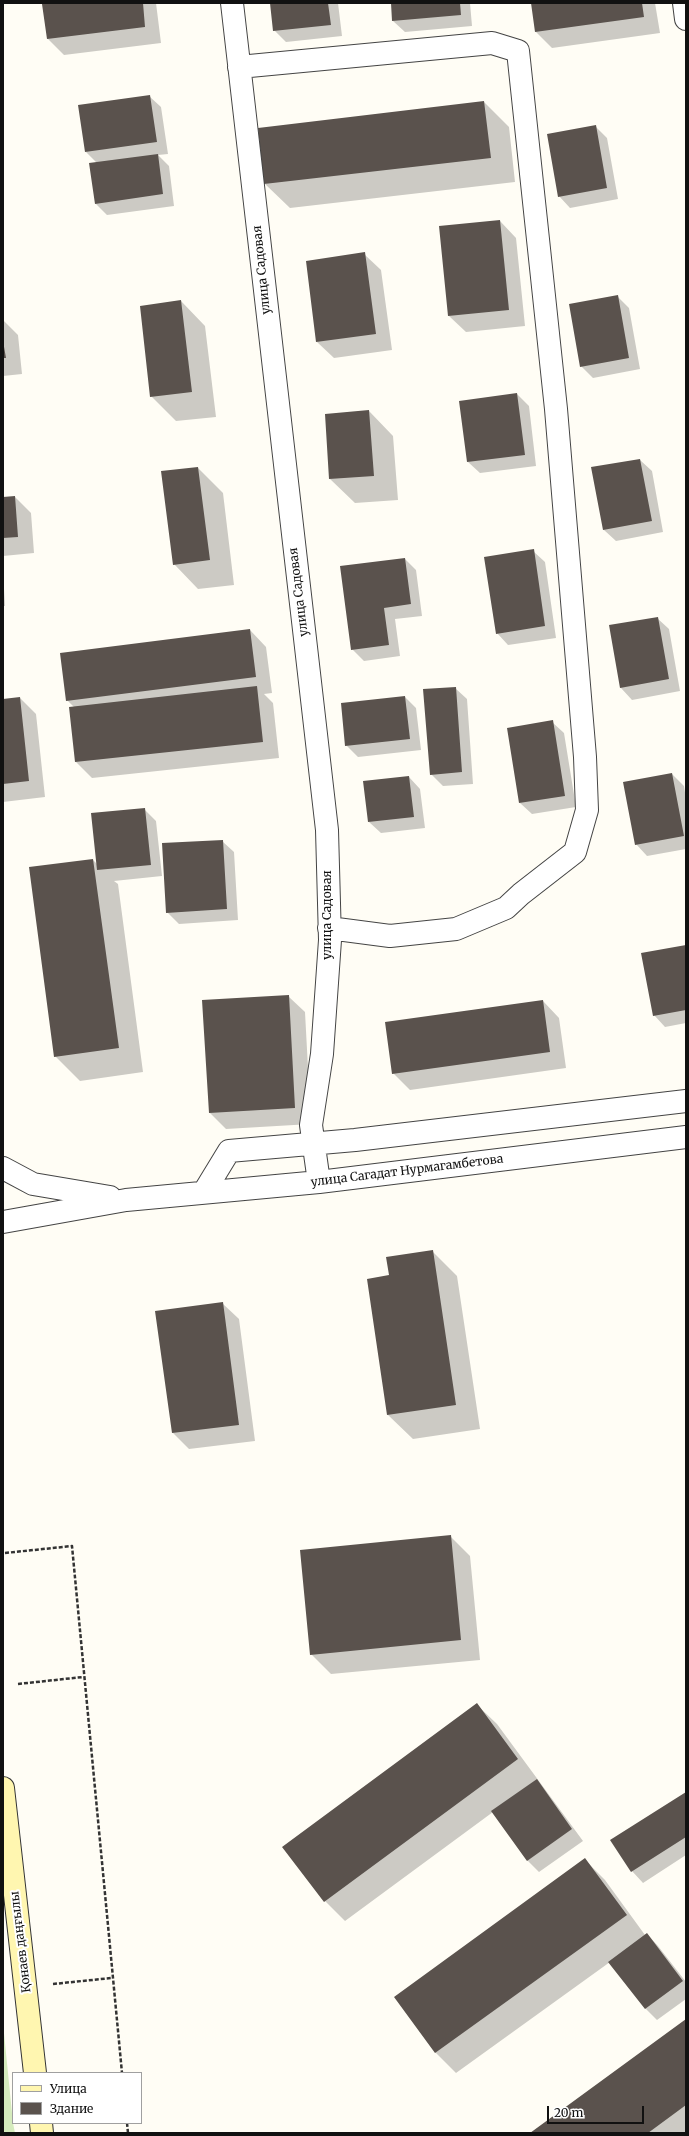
<!DOCTYPE html>
<html>
<head>
<meta charset="utf-8">
<style>
  body { margin:0 }
  #map { position:relative; width:689px; height:2136px; overflow:hidden; background:#fffdf5; font-family:Merriweather,serif }
  canvas { display:block }
  .frame { position:absolute; inset:0; border:4px solid #111; pointer-events:none }
  .legend { position:absolute; left:12px; top:2072px; width:130px; height:52px; box-sizing:border-box; background:#fff; border:1px solid #a0a0a0; margin:0; padding:5px 7px; list-style:none; font-size:12px; color:#111 }
  .legend li { display:flex; align-items:center; gap:8px; height:20px }
  .legend b { width:20px; border:1px solid #a0a0a0 }
  .scale { position:absolute; left:547px; top:2106px; width:97px; height:18px; box-sizing:border-box; border:2px solid #111; border-top:0; padding-left:5px; font-size:12px; line-height:14px; white-space:nowrap; color:#111; -webkit-text-stroke:3px #fff; paint-order:stroke }
</style>
</head>
<body>
<div id="map">
<canvas width="689" height="2136"></canvas>
<div class="frame"></div>
<ul class="legend">
<li><b style="height:5px;background:#fff6b0"></b>Улица</li>
<li><b style="height:11px;background:#5a524d"></b>Здание</li>
</ul>
<div class="scale">20 m</div>
</div>
<script>
const ctx = document.querySelector('canvas').getContext('2d');
ctx.lineJoin = 'round';
function fill(path, color) { ctx.fillStyle = color; ctx.fill(path, 'evenodd'); }
function trace(path, color, width, dash) { ctx.strokeStyle = color; ctx.lineWidth = width; ctx.lineCap = dash ? 'butt' : 'round'; ctx.setLineDash(dash || []); ctx.stroke(path); }
function write(font, color, halo, rows, align = 'center') {
  ctx.font = font + ' Merriweather,serif'; ctx.lineWidth = 4; ctx.setLineDash([]); ctx.textBaseline = 'middle'; ctx.strokeStyle = halo; ctx.fillStyle = color; for (const [text, x, y, turn = 0] of rows) {
    ctx.save(); ctx.translate(x, y); ctx.rotate((+turn || 0) * Math.PI / 180); ctx.textAlign = isNaN(turn) ? turn : align; if (halo) ctx.strokeText(text, 0, 0); ctx.fillText(text, 0, 0); ctx.restore();
  }
}
const green = new Path2D(`
  M3,2023L13,2123L15,2133H3Z`);
const shadow = new Path2D(`
  M55,3H156L161,43L64,55L48,39L43,4Z
  M271,3H338L342,36L286,42L274,30Z
  M392,3H470L472,26L405,32L393,21Z
  M532,3H655L660,33L552,48L536,32Z
  M149,96L161,107L168,154L158,155L169,166L174,206L107,215L96,204L97,163L86,152Z
  M484,102L509,127L515,182L290,208L265,184Z
  M595,126L607,138L618,199L570,208L559,196Z
  M500,221L516,238L525,326L466,332L449,316L440,227Z
  M364,254L381,270L392,350L334,358L317,342Z
  M617,296L629,308L640,369L593,378L581,366Z
  M181,301L205,326L216,417L176,421L151,396Z
  M3,320L18,335L22,374L3,376Z
  M517,394L529,406L536,466L480,473L468,462Z
  M369,411L393,436L398,500L355,503L330,479Z
  M640,460L652,471L663,532L616,541L604,530Z
  M198,468L223,493L234,585L198,589L174,564Z
  M15,497L31,513L34,553L3,556V498Z
  M533,551L545,562L556,638L508,645L497,633Z
  M405,559L416,570L422,616L395,619L400,656L364,661L352,649Z
  M3,571L5,606H3Z
  M657,618L669,629L680,691L632,700L621,688L610,626Z
  M250,630L266,647L272,693L264,694L273,703L279,758L92,778L76,762L70,708L74,707L67,700Z
  M455,688L467,699L473,784L443,786L431,774Z
  M405,697L416,708L421,750L358,757L346,745Z
  M20,698L36,714L45,797L3,802V700Z
  M552,722L564,733L576,807L532,814L520,803Z
  M672,774L684,786L686,799V849L647,856L636,844Z
  M409,777L420,789L425,828L381,833L369,822Z
  M144,809L156,821L162,876L114,881L118,884L143,1072L80,1081L55,1056L93,860L97,864Z
  M222,841L234,852L238,920L179,924L167,912Z
  M686,946V1023L665,1027L654,1015Z
  M288,996L305,1012L311,1124L226,1129L210,1113Z
  M543,1001L559,1018L566,1068L410,1090L393,1073Z
  M432,1251L457,1276L480,1429L413,1439L388,1415L391,1276Z
  M222,1303L239,1319L255,1441L189,1449L173,1433L157,1312Z
  M450,1536L470,1556L480,1660L331,1674L311,1654Z
  M476,1704L497,1724L583,1841L539,1872L528,1861L493,1812L345,1921L325,1901Z
  M686,1793V1855L643,1883L632,1871Z
  M585,1860L605,1880L645,1935L647,1934L658,1946L686,1982V1999L657,2020L646,2009L610,1962L456,2073L436,2053L395,1997Z
  M686,2020V2133H531Z`);
const building = new Path2D(`
  M143,3L145,27L47,39L42,4Z
  M270,3H328L331,25L273,31Z
  M391,3H460L461,15L392,21Z
  M531,3H642L644,17L535,32Z
  M150,95L157,142L85,152L78,105Z
  M484,101L491,158L264,184L258,128Z
  M596,125L607,188L558,197L547,134Z
  M158,154L163,194L95,204L89,163Z
  M500,220L509,310L448,316L439,226Z
  M365,252L376,334L316,342L306,261Z
  M618,295L629,358L580,367L569,304Z
  M181,300L192,392L150,397L140,306Z
  M3,341L6,358H3Z
  M517,393L525,455L467,462L459,401Z
  M369,410L374,476L329,479L325,414Z
  M640,459L652,521L603,530L591,467Z
  M198,467L210,560L173,565L161,471Z
  M15,496L18,537L3,538V497Z
  M534,549L545,626L496,634L484,557Z
  M405,558L411,604L384,608L389,645L351,650L340,566Z
  M658,617L669,679L620,688L609,625Z
  M250,629L256,677L66,701L60,653Z
  M257,686L263,742L75,762L69,707Z
  M456,687L462,772L430,775L423,689Z
  M405,696L410,739L345,746L341,703Z
  M20,697L29,781L3,784V699Z
  M553,720L565,796L519,803L507,728Z
  M672,773L684,836L635,845L623,782Z
  M409,776L414,817L368,822L363,781Z
  M145,808L151,865L97,870L91,813Z
  M223,840L227,909L166,913L162,843Z
  M93,859L119,1048L54,1057L29,867Z
  M686,945V1010L653,1016L641,953Z
  M289,995L295,1108L209,1113L202,1000Z
  M543,1000L550,1052L392,1074L385,1022Z
  M433,1250L456,1405L387,1415L367,1279L389,1275L386,1257Z
  M223,1302L239,1425L172,1433L155,1311Z
  M451,1535L461,1640L310,1655L300,1550Z
  M477,1703L518,1759L324,1902L282,1847Z
  M537,1779L572,1829L527,1861L491,1811Z
  M686,1792V1837L631,1872L610,1840Z
  M585,1858L627,1915L435,2053L394,1997Z
  M647,1933L683,1981L645,2009L608,1962Z
  M686,2019V2105L648,2133H530Z`);
const path = new Path2D(`
  M5,1553L72,1546L122,2073
  M18,1684L83,1677
  M53,1984L111,1978
  M127,2123L128,2133`);
const street = new Path2D(`
  M232,3L327,830L330,940L322,1054L311,1125L319,1182
  M684,3L686,19
  M239,67L492,43L518,51L556,409L585,757L587,810L575,852L521,894L506,908L456,929L390,936L329,928
  M3,1168L33,1184L110,1197
  M204,1192L229,1151L355,1140L686,1101
  M3,1222L126,1200L319,1182L686,1137`);
const secondary = new Path2D(`
  M3,1788L35,2073
  M41,2123L42,2133`);
const streetNames = [
  ["улица Садовая",262,270,-96],
  ["улица Садовая",299,592,-97],
  ["улица Садовая",328,915,-90],
  ["улица Сагадат Нурмагамбетова",407,1171,-7],
  ["Қонаев даңғылы",21,1942,-97]
];
fill(green, '#d5ebbd');
fill(shadow, '#0003');
fill(building, '#5a524d');
trace(street, '#444', 24);
trace(secondary, '#333', 24);
trace(path, '#333', 2.5, [4, 2]);
trace(street, '#fff', 22);
trace(secondary, '#fff6b0', 22);
write('12px', '#111', '#fff', streetNames);
</script>
</body>
</html>
